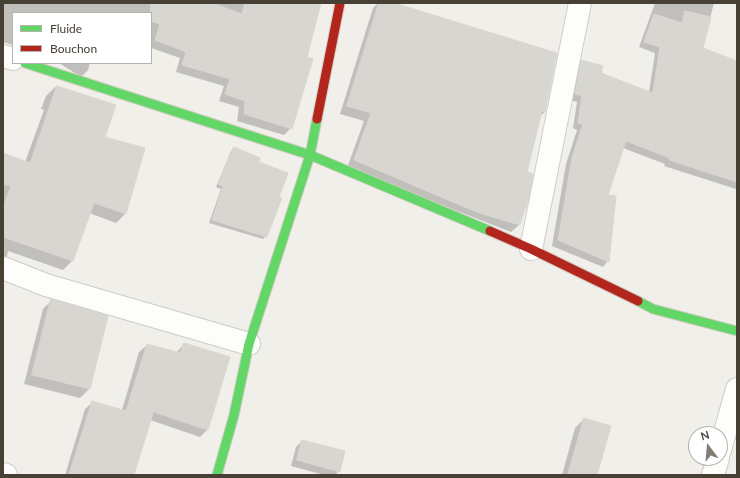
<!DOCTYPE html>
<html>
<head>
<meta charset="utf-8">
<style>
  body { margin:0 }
  #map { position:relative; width:740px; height:478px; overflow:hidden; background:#f0efea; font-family:Lato,sans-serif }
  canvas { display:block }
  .frame { position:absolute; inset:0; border:4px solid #474035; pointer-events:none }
  .legend { position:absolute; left:12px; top:12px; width:140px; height:52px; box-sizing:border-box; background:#fff; border:1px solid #b5b3ae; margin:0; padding:5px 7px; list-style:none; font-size:12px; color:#474035 }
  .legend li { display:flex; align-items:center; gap:8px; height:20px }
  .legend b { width:20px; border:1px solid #b5b3ae }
  .north { position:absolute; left:688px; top:426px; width:40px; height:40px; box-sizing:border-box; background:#fff; border:1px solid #b5b3ae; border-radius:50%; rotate:344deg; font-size:11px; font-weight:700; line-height:16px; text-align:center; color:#474035 }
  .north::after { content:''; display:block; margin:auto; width:14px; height:18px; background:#827d74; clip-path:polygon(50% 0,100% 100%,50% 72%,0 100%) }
</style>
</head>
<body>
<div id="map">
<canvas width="740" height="478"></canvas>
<div class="frame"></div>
<ul class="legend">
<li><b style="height:5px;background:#63d668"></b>Fluide</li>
<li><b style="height:5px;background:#b3261e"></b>Bouchon</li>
</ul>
<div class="north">N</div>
</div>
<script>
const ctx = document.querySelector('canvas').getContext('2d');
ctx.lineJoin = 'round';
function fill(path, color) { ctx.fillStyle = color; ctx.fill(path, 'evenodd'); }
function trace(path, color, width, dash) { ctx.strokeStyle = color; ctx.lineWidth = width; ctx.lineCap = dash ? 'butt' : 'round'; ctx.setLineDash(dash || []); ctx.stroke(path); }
const shadow = new Path2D(`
  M3,3H320L306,58L291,128L284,135L237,121L239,107L219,101L224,86L176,72L180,58L151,48V13H13V45L3,42Z
  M378,3H391L545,112L539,117L525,173L528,197L519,225L511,232L347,168L364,121L340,114L373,8Z
  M655,3H714L702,49L737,62V188L736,189L664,166L665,164L623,148L607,195L608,261L603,267L552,246L566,164L577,130L573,128L577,102L569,100L576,67L582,61L600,74L649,92L655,53L639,47Z
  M59,63H90L88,70L81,77Z
  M55,87L115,106L103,138L125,214L116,223L89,213L72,261L63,270L8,251L7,256L3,260V154L25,162L44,110L41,109L46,96Z
  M234,148L266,236L263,239L209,223L221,189L216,187L231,151Z
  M51,301L107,317L89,389L80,398L24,384L43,309Z
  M184,344L229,358L207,430L200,437L150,420L133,475H65L85,409L93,402L122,410L139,352L147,345L176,353Z
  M584,419L596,475H562L575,428Z
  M302,441L339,471L335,475H324L291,466L296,447Z`);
const building = new Path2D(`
  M151,3H212L242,14L245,3H321L307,57L313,59L292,129L244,114L245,101L225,94L230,79L182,65L186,52L155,40L160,24L151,21Z
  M379,3H394L557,53L545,112L542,111L527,172L533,174L529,197L520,225L479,213L354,160L371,113L347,106Z
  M685,11L711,17L703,48L737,61V182L669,160L670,158L626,141L608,195L616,196L609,262L558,240L572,158L583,124L578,123L582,96L575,94L581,60L603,66L601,73L653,93L660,47L644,42L654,14L682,23Z
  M57,86L116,105L105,137L145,148L126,214L94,203L73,261L3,237V207L11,186L3,184V153L30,163Z
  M234,147L260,158L259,162L288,173L279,197L282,198L267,237L212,220L223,186L218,184Z
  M51,299L108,316L90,389L32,375Z
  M184,343L230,357L208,430L154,412L153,413L134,475H69L92,401L126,411L147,344L180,353Z
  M584,418L611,426L597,475H568Z
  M302,440L345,451L340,472L297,460Z`);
const street = new Path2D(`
  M3,56L13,59
  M531,249L580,3
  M3,268L46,285L249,344
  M720,450L737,389
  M3,474L6,475
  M713,475L718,458`);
const fast = new Path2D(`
  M25,63L310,155L490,231
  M638,301L653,309L737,331
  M217,475L234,415L249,344L310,155L317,119`);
const jam = new Path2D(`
  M317,119L340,3
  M490,231L531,249L638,301`);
fill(shadow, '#0003');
fill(building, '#d8d6d1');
trace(building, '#d9d6cf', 1);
trace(street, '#ceccc7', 24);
trace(fast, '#d0ccc0', 11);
trace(jam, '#d0ccc0', 11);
trace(street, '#fdfdfc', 22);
trace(fast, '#63d668', 9);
trace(jam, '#b3261e', 9);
</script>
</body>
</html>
